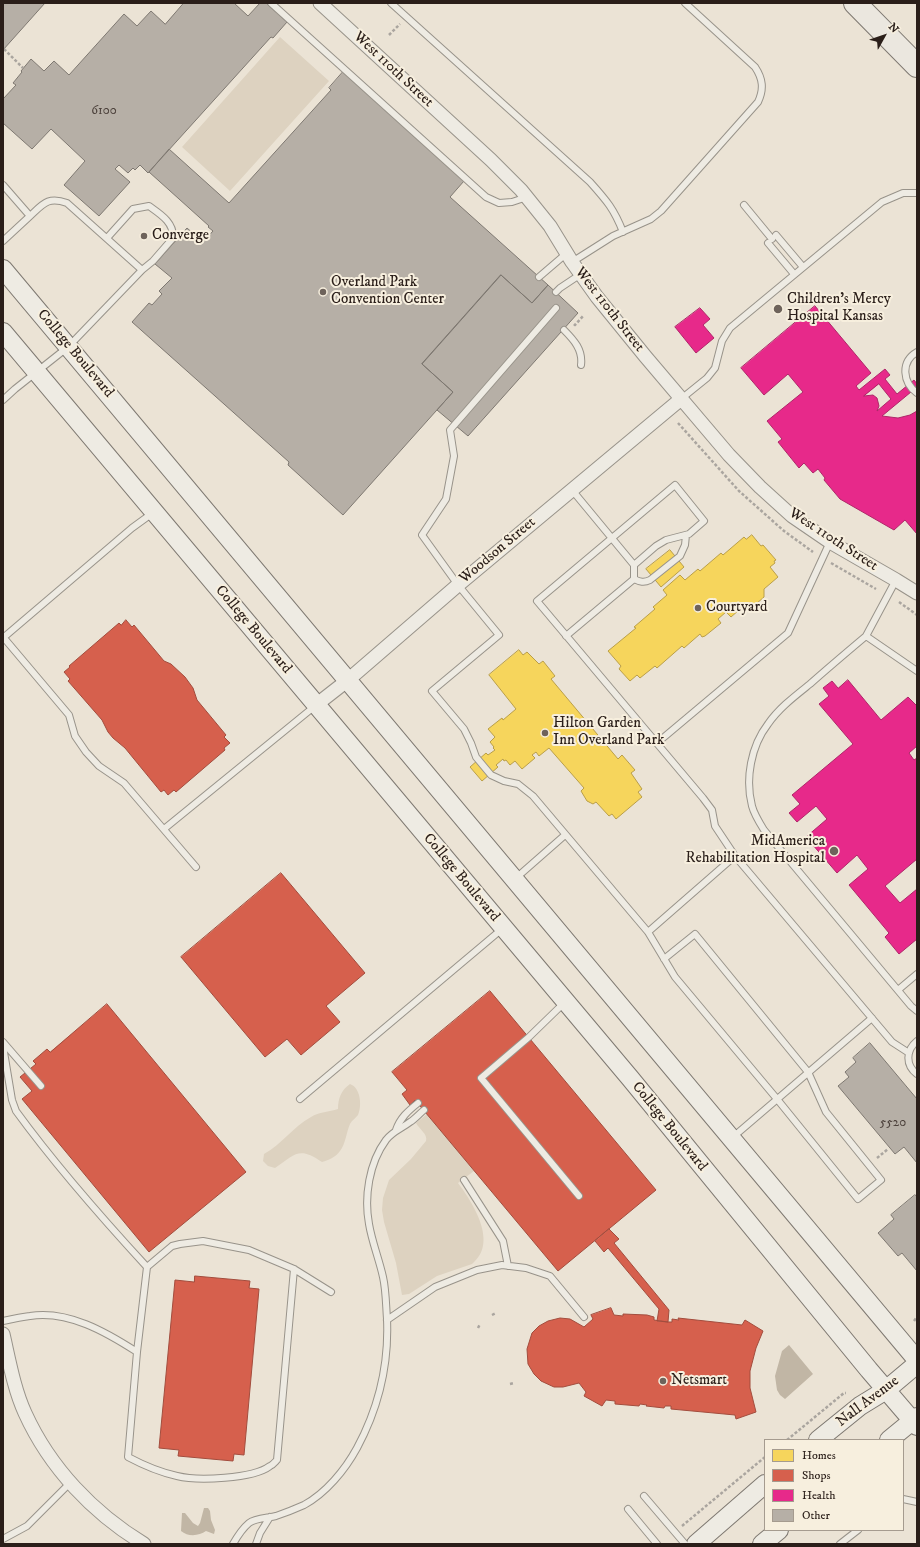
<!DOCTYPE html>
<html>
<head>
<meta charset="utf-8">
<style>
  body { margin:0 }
  #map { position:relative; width:920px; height:1547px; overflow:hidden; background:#ebe3d5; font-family:"IM FELL DW Pica",serif }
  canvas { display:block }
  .frame { position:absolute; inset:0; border:4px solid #2a1e19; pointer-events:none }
  .legend { position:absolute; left:764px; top:1439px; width:140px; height:92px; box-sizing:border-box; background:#f7efde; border:1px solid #a59b8f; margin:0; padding:5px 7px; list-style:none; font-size:12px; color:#2a1e19 }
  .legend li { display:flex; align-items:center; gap:8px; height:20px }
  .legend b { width:20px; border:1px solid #a59b8f }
  .north { position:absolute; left:864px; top:16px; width:40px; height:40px; -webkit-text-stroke:3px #f7efde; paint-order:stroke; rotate:50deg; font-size:11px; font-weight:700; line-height:16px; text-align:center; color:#2a1e19 }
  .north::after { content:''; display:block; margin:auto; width:14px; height:18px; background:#2a1e19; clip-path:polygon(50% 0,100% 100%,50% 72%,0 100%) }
</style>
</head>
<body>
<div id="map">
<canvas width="920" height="1547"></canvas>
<div class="frame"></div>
<ul class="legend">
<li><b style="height:11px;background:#f6d55c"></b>Homes</li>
<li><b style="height:11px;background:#d6604d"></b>Shops</li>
<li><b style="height:11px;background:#e7298a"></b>Health</li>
<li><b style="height:11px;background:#b6afa6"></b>Other</li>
</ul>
<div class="north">N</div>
</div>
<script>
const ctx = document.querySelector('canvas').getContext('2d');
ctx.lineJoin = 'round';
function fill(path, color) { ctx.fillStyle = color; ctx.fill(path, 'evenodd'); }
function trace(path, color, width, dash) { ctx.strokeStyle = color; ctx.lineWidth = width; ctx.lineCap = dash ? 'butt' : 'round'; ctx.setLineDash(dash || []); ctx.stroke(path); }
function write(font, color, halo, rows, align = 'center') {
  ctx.font = font + ' "IM FELL DW Pica",serif'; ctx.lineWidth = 4; ctx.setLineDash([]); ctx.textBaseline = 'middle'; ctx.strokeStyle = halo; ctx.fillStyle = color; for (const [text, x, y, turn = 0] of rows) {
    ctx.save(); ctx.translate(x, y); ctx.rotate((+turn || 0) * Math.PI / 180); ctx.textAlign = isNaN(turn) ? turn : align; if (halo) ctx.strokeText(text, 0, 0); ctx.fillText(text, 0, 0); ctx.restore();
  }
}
const green = new Path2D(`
  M280,37L329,81L230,191L182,147Z
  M350,1084C361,1088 362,1106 358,1115C356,1118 352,1120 350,1124C346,1133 346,1143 340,1151C336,1157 329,1160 322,1162C299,1146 295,1154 275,1168L268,1166L263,1161L264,1154C282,1144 293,1127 311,1117C319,1112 329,1112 338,1109C338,1099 341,1090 350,1084Z
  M427,1114L474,1171L458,1183C473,1203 499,1243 472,1264L437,1276L409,1294L402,1295L396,1263L384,1222L382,1210L383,1198L389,1180L411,1159L426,1141C428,1134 419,1129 416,1123Z`);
const water = new Path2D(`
  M789,1345L813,1374L785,1399L780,1395L777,1390L775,1376L782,1351Z
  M204,1508H208L210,1511L211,1520L215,1530L214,1534L206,1531C199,1536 188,1537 181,1531L182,1513H185L193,1523L198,1526L200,1523Z`);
const homes = new Path2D(`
  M752,535L761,546L763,545L776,560L774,561L775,563L770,567L778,577L764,589V597L756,604L747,603L731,617L726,612L718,619L721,623L705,636L702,637L700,634L684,648L682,646L657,668L655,666L640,678L637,675L630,681L619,669L621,666L608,651L636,628L634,627L655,609L653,607L667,595L663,590L680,575L685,580L698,569L700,571L721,553L723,555L744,537L746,539Z
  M670,550L684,567L661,587L646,569Z
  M519,650L523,655L527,652L539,664L543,661L555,676L551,679L618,759L622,755L635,770L631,773L642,789L638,792L642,797L616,819L612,814L609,816L596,802L593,804L587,801L581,791L584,788L549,748L539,756L536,752L532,755L535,758L522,769L515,761L510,765L506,760L504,761L503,759L496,765L498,767L482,781L470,767L486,753L488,755L495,750L493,748L494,747L490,742L495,737L488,729L502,718L503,720L516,709L489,675Z`);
const shops = new Path2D(`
  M126,620L132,627L134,625L164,661L171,664L185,677L193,688L197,700L226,735L224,737L230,743L224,748L225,750L176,792L174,790L168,795L164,790L161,792L125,748L113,738L108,732L102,720L68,681L70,679L64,672L70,667L69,666L119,623L121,625Z
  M281,873L365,973L326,1006L340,1022L301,1055L287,1039L265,1057L181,957Z
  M490,991L656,1190L558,1271L415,1100L410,1105L402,1094L407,1090L392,1072Z
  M107,1004L246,1172L149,1252L22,1099L32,1091L20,1077L36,1064L33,1061L47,1049L50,1052Z
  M609,1229L619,1239L614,1243L669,1310L668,1322L657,1321L659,1309L608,1248L604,1252L595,1241Z
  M195,1276L250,1281L249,1288L259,1289L244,1455L234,1454L233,1461L178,1456L179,1450L159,1448L175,1280L194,1282Z
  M611,1308L614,1315L623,1316V1314L647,1315L654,1317V1320L668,1322H672V1319L679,1320L678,1318L742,1325L745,1320L763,1331L756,1348L750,1371V1388L756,1412L736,1419L735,1415L671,1409V1406H665L664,1408L646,1406L647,1405L640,1404L639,1406L615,1404V1401L606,1400L602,1406L584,1396L586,1392L579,1383L563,1387H554L541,1381L534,1374L528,1364L527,1349L532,1333L539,1326L548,1321L560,1318L570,1319L584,1327L593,1319L591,1315Z`);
const health = new Path2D(`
  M815,306L871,373L856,386L859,390L885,369L890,375L885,379L897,394L914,380L917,384V387L882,416L898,418L910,415L917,411V534L905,520L894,530L840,499L824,480L825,478L818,469L813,473L804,463L799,468L778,442L782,439L767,421L803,392L788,374L764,395L741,368ZM879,384L891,399L877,411L879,406L877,398L873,395L864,396Z
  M700,308L710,319L703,325L714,338L696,353L675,327Z
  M848,680L881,720L908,697L917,706V746L909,753L914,760L917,758V859L885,886L900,903L917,889V939L899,954L885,937L889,933L849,885L868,869L857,855L837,873L806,837L827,819L816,806L797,822L789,813L800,804L792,795L853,744L819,704L829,696L823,688L832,681L838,688Z`);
const building = new Path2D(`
  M3,3H45L3,50Z
  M184,3H234L248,16L260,3H266L287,22L273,38L271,37L148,173L140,165L135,170L133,168L128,173L119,165L115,169L130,182L99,216L64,185L85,161L51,129L32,149L3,123V99L16,85L13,83L22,72L21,71L31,59L44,71L54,61L69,75L124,14L137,26L151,11L165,24Z
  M343,72L464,181L450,197L548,285L532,303L501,275L422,364L453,392L343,515L288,465L289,462L132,322L149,303L152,305L162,294L159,291L172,278L155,264L187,228L203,242L213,231L208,227L209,226L149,172L169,149L229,203L331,90L329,88Z
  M501,275L532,303L548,285L578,313L468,436L437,410L453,392L422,364Z
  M870,1043L917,1099V1163L904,1147L895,1154L838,1086L849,1077L845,1072L856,1062L853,1058Z
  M915,1195L917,1196V1271L902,1253L898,1256L878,1233L894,1219L891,1215Z`);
const path = new Path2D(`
  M389,35L400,24
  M4,49L23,68
  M574,324L575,325L584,315
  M678,423L739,491L784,531L813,552
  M831,563L876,589
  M899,602L917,615
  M877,1158L888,1149
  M492,1315L496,1313
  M914,1321L917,1317
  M478,1328L480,1324
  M510,1384L514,1383
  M787,1440L844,1393H846
  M682,1526L765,1457`);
const service = new Path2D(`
  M271,3L486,197L499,203L512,202L527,197
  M391,3L590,182C607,201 614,209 623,232
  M3,185L30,216L3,241
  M744,205L772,239
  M776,235L803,267
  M107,238L133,209L149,206C160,214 174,222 173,238L153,261L142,270
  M768,243L794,274
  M572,262L613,236L651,219L661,211L758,102C764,89 763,79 755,67L685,3
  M539,277L567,253
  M556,292L560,288L581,274
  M556,308L450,430L454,456L446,499L422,535L458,585L499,635L432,691L464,729L471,743L476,757L491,775L504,781L518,784L533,796L648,932L675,977L777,1099L858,1199L881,1180L826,1112L808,1072L695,934L664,959
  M564,330C574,340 583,350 581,365
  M917,352C900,362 903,383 917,393
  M681,399L707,378L715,368L722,341L730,328L882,202L903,193H917
  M3,400L15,389L68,347L142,270L67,203C48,196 43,204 30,216
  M572,490L634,565
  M634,579C640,582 644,583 650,580L680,556L685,545L686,535
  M896,580L866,636L917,671
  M566,636L634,579V565L656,546L666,540L689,534L704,521L675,485L537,601L703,798L712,810L715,826L735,856L892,1042L909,1053
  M866,636C847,652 828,668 810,684C795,696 779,708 768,724C751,746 745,779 752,806C754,814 759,822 764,830L911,1006L917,1011
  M3,638L132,528L154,512
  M4,638L69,715L75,736L86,752L99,766L124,783L196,867
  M657,743L788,633L830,542
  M164,829L315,706
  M516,878L565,835
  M648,932L735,856
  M898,990L917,974
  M564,1003L529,1037L481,1078L579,1196
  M917,1041C906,1050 905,1065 917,1074
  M3,1042L41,1086
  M3,1046L12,1100L16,1111C56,1166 101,1217 147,1267L172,1246L180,1244L203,1241L249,1250L294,1269L331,1292
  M300,1099L502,929
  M396,1130C400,1118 408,1111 418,1103
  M733,1137L872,1018
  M464,1180L503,1241L508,1266
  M387,1320L435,1287L477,1270L502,1265L526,1268L550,1276L584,1317
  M3,1321C12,1319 21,1317 30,1316C68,1310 106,1332 137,1352L128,1457C143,1465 159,1472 177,1476C197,1481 253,1479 270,1466C273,1465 275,1462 277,1460L294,1269
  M137,1352L147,1267
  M644,1496L685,1544
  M903,1499L917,1502
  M628,1509L657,1544
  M3,1539L27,1526L70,1483
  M233,1544C237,1537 243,1528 249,1523C255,1518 268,1518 276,1516C285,1513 295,1509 304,1505C326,1493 345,1470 357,1448C378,1409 389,1364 387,1319C386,1306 386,1290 383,1277C379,1259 372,1242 369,1224C364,1197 369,1163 386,1140C393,1131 401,1129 410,1122C415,1119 419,1114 424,1110
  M256,1544L260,1533L270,1517
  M840,1544L858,1530`);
const minor = new Path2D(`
  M320,3L491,160L521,190L550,226L572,262L597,297L645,356L729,455L760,487L792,516L830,542L896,580L917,593
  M316,705L348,680L458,585L681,399
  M3,1334C9,1360 14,1389 25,1413C50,1468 93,1513 144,1544`);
const secondary = new Path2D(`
  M3,269L917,1360
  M3,332L630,1078L869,1370L917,1426
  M818,1440L860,1406L886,1390L917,1364
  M889,1440L917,1417
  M696,1544L765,1484
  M762,1544L779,1530`);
const motorway = new Path2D(`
  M855,3L917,66`);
const markers = [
  [144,236,4,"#6e635b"],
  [323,292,4,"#6e635b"],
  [778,309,5,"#6e635b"],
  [698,608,4,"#6e635b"],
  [545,733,4,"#6e635b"],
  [834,851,5,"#6e635b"],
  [663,1381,4,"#6e635b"]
];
const numberNames = [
  ["6100",104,111],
  ["5520",893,1123]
];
const streetNames = [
  ["West 110th Street",393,70,43],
  ["West 110th Street",609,310,52],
  ["College Boulevard",75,354,50],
  ["West 110th Street",833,540,33],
  ["Woodson Street",498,551,-40],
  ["College Boulevard",253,630,50],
  ["College Boulevard",461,878,50],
  ["College Boulevard",669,1127,51],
  ["Nall Avenue",868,1402,-37]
];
const poiNames = [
  ["Converge",152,236],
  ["Overland Park",331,283],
  ["Convention Center",331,300],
  ["Children's Mercy",787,300],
  ["Hospital Kansas",787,317],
  ["Courtyard",706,608],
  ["Hilton Garden",553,724],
  ["Inn Overland Park",553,741],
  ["MidAmerica",825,842,"right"],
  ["Rehabilitation Hospital",825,859,"right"],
  ["Netsmart",671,1381]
];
fill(green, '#ddd2c0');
fill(water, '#c1b6a5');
fill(homes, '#f6d55c');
trace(homes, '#b99e48', 1);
fill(shops, '#d6604d');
trace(shops, '#a24c3d', 1);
fill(health, '#e7298a');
trace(health, '#ae2668', 1);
fill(building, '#b6afa6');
trace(building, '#7e7871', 1);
trace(service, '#98938a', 8);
trace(minor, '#98938a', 15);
trace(secondary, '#7e7871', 20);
trace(motorway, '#7e7871', 24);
trace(path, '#aaa59f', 2.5, [3, 2]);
trace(service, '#eeebe3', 6);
trace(minor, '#eeebe3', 13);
trace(secondary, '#eeebe3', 18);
trace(motorway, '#ebe7df', 22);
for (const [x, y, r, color] of markers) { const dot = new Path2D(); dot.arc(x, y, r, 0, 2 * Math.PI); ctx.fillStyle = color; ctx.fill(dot); trace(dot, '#f7efde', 1.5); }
write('13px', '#4d423c', null, numberNames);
write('15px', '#2a1e19', '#f7efde', streetNames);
write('15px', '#2a1e19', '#f7efde', poiNames, 'left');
</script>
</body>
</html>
